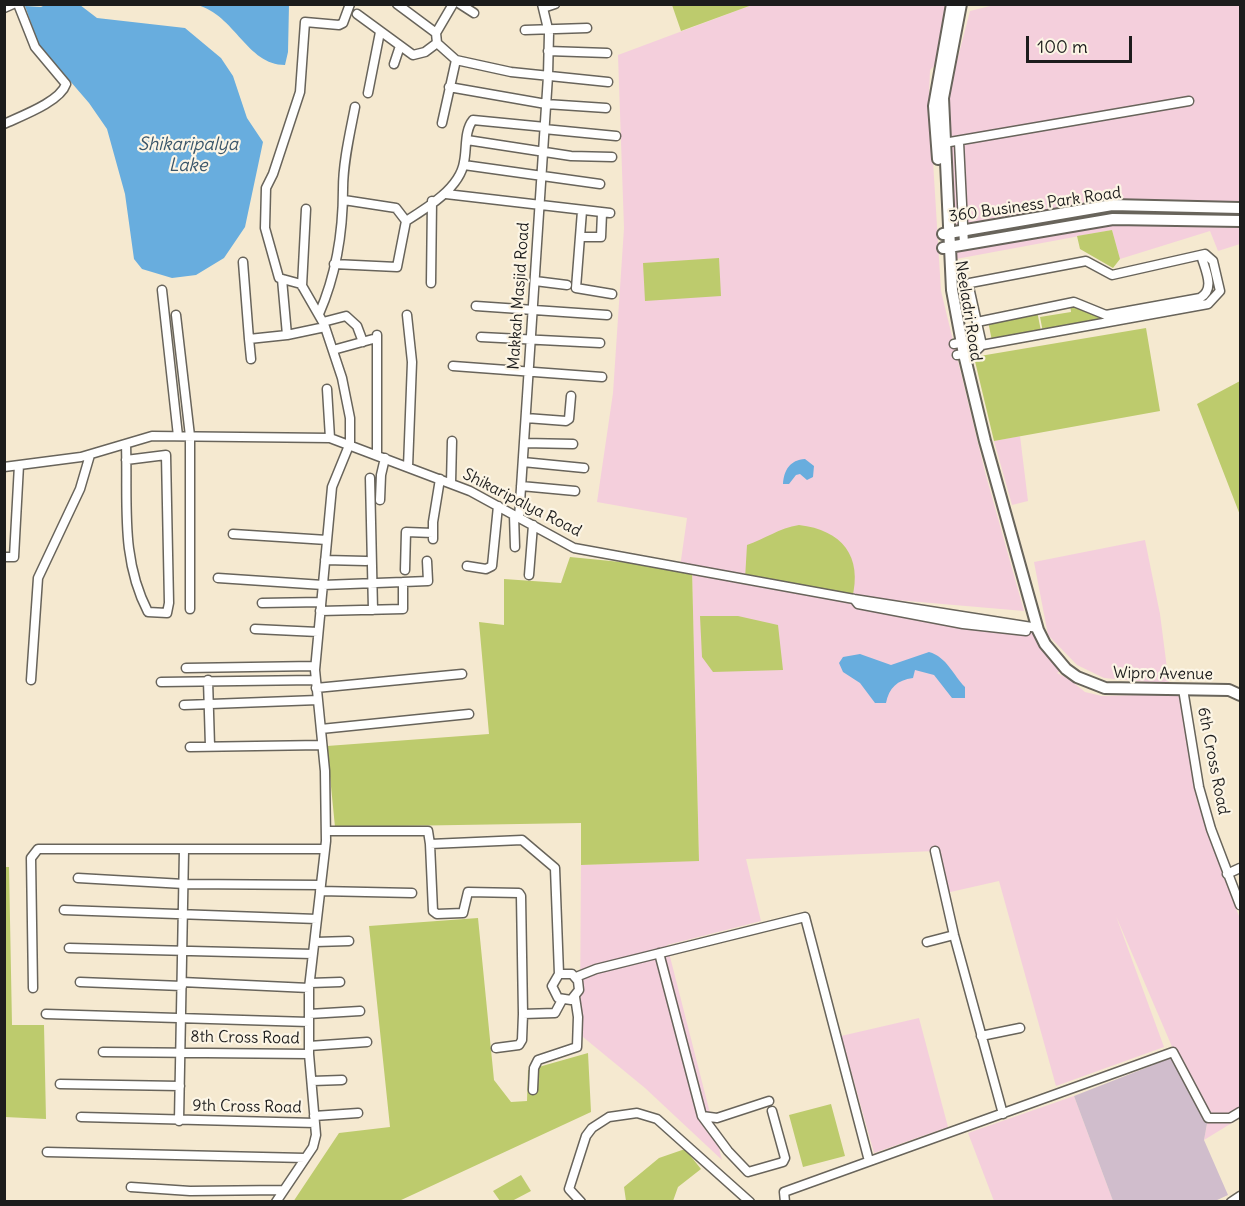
<!DOCTYPE html>
<html>
<head>
<meta charset="utf-8">
<style>
  body { margin:0 }
  #map { position:relative; width:1245px; height:1206px; overflow:hidden; background:#f5e9d0; font-family:Delius,sans-serif }
  canvas { display:block }
  .frame { position:absolute; inset:0; border:6px solid #1c1c1c; pointer-events:none }
  .scale { position:absolute; left:1026px; top:36px; width:106px; height:27px; box-sizing:border-box; border:3px solid #1c1c1c; border-top:0; padding-left:8px; font-size:18px; line-height:21px; white-space:nowrap; color:#1c1c1c; -webkit-text-stroke:4px #fcf5e5; paint-order:stroke }
</style>
</head>
<body>
<div id="map">
<canvas width="1245" height="1206"></canvas>
<div class="frame"></div>
<div class="scale">100 m</div>
</div>
<script>
const ctx = document.querySelector('canvas').getContext('2d');
ctx.lineJoin = 'round';
function fill(path, color) { ctx.fillStyle = color; ctx.fill(path, 'evenodd'); }
function trace(path, color, width, dash) { ctx.strokeStyle = color; ctx.lineWidth = width; ctx.lineCap = dash ? 'butt' : 'round'; ctx.setLineDash(dash || []); ctx.stroke(path); }
function write(font, color, halo, rows, align = 'center') {
  ctx.font = font + ' Delius,sans-serif'; ctx.lineWidth = 4.5; ctx.setLineDash([]); ctx.textBaseline = 'middle'; ctx.strokeStyle = halo; ctx.fillStyle = color; for (const [text, x, y, turn = 0] of rows) {
    ctx.save(); ctx.translate(x, y); ctx.rotate((+turn || 0) * Math.PI / 180); ctx.textAlign = isNaN(turn) ? turn : align; if (halo) ctx.strokeText(text, 0, 0); ctx.fillText(text, 0, 0); ctx.restore();
  }
}
const built = new Path2D(`
  M998,4L1240,5V244L1218,251L1210,231L1120,259L1112,230L956,259L949,92L970,11Z
  M752,5H950L936,64L930,70L929,96L941,291L985,472L1024,611L896,600L1038,630L1069,665L1057,673L1069,679L1085,692L1102,696L1179,694L1197,801L1240,919V1118L1204,1140L1208,1118L1176,1056L1116,916L1164,1047L1056,1086L999,881L946,893L935,851L746,859L761,921L667,945L722,1160L645,1088L583,1037L580,1014L581,865L699,860L692,570L680,567L687,518L597,502L613,393L624,228L618,55Z
  M1020,436L1028,501L1012,505L994,441Z
  M1145,540L1160,614L1169,684L1104,678L1077,665L1048,635L1034,562Z
  M919,1018L948,1127L874,1153L841,1036Z
  M1074,1096L1113,1201H994L968,1133Z`);
const industrial = new Path2D(`
  M1176,1056L1208,1118L1204,1140L1228,1195L1215,1201H1113L1074,1096Z`);
const green = new Path2D(`
  M672,5V4L752,5L681,31Z
  M1112,230L1120,259L1113,268L1080,249L1077,236Z
  M719,258L721,296L645,301L643,263Z
  M1070,304L1106,320L1043,332L1040,317L1071,312Z
  M1037,311L1041,331L992,341L988,321Z
  M1146,328L1160,411L994,441L974,357Z
  M1240,381V515L1197,404Z
  M799,525C842,530 863,556 852,599L745,579L747,545C765,539 779,528 799,525Z
  M570,557L692,569L699,861L581,865V823L335,827L327,746L489,734L479,622L504,625V579L561,583Z
  M700,616H738L778,625L783,670L713,672L702,657Z
  M4,867H9L12,1025H44L46,1119L5,1117Z
  M478,918L494,1080L511,1102L527,1101L528,1070L588,1053L591,1112L399,1201L293,1202L339,1133L390,1127L369,926Z
  M831,1104L845,1156L803,1167L789,1115Z
  M685,1149L701,1169L678,1187L673,1201H626L624,1187L659,1158Z
  M521,1175L531,1191L512,1201H500L493,1191Z`);
const water = new Path2D(`
  M45,5H80L97,18L185,28L221,58L233,76L247,118L263,142L245,227L224,258L196,275L172,278L142,269L134,259L125,194L107,129L89,103L39,45L25,6L41,7Z
  M197,5H289L288,52L285,65C247,65 235,15 197,5Z
  M805,459L814,466L813,477L807,480L800,474L796,475L789,484H783C784,470 790,460 805,459Z
  M929,652C947,657 953,675 965,687V698H952L934,675L915,670L913,678C897,680 889,688 886,703H875L860,683L843,672L839,663L843,657L860,654L891,665Z`);
const minor = new Path2D(`
  M397,4L436,33
  M453,4L436,33L437,43L456,60L511,72L608,82
  M460,4L474,13
  M4,8L13,4
  M543,8L555,4
  M357,14L413,55L425,52L437,43
  M525,30L587,28
  M548,51L607,53
  M394,64L400,46
  M449,87L546,104L606,108
  M368,93L380,32
  M442,123L456,60
  M4,124C21,116 60,102 66,84L35,47L18,4
  M544,129L616,136
  M467,140L571,156L612,157
  M959,142L964,245
  M944,143L1189,101
  M464,165L600,184
  M446,194L610,213
  M344,200L396,208L406,221
  M582,211L576,288L612,294
  M580,237H601L602,213
  M243,262L249,339L287,335L325,327
  M334,264L397,267L406,221C427,208 460,188 464,162C467,149 464,131 473,120L545,127
  M282,279L287,335
  M535,281L567,285
  M431,283L432,201
  M302,286L306,209
  M162,290L178,436
  M476,306L607,315
  M319,314C336,275 343,231 343,189C343,162 350,133 355,107
  M176,315L190,436V609
  M407,315L412,362L408,467
  M323,322L346,316L357,326L363,342
  M977,322L1074,302L1106,315L1200,298C1216,289 1205,270 1201,255
  M481,337L600,343
  M249,339L251,359
  M954,344L973,340L982,345
  M333,350L373,339
  M957,355L975,352L982,345L1208,304L1220,291L1213,261L1205,254L1112,275L1086,261L970,283L969,287L982,345
  M453,366L602,377
  M327,389L330,438
  M526,418L566,421L569,419L571,396
  M524,443L573,444
  M126,444C128,503 120,558 148,612L167,613L169,603L166,455L126,460
  M377,454V335
  M523,462L584,468
  M4,467L81,457L152,436L330,438L470,491L574,548L854,599L1038,628
  M370,478L373,610
  M451,483L452,441
  M521,486L575,491
  M380,500L381,475L385,458
  M514,515L515,547
  M519,518L548,76L549,33L542,4
  M233,534L327,540
  M433,539V522L440,479
  M4,557H14L19,465
  M325,560L366,561
  M467,566L486,569L492,566L498,506
  M405,570L406,532L433,533
  M529,575L533,525
  M218,578L323,585L403,582
  M854,599L858,604L963,624L1026,631
  M262,603L321,602
  M320,611L403,609V582L428,581L427,561
  M255,629L318,632
  M186,668L315,666
  M31,680L38,578L80,489L90,455
  M208,680L210,746
  M161,682L316,680
  M316,688L462,674
  M1183,689L1199,787L1211,829L1240,905
  M184,705L318,700
  M321,729L469,714
  M190,747L322,745
  M326,831H428L430,844L522,840L555,868L559,974L552,986L558,998L571,1000L579,990L578,981L572,974H559
  M430,844L433,911L437,914L463,913L468,892L519,893L521,896L523,1014L555,1013L562,1000
  M935,851L954,935L1003,1114
  M1227,874L1240,868
  M78,878L184,884L321,885
  M320,891L412,893
  M64,910L317,919
  M315,942L349,941
  M927,942L954,935
  M69,948L313,954
  M659,953L702,1116L717,1118L769,1101
  M576,977L596,969L805,917L869,1161
  M80,982L182,986
  M182,982L309,988
  M310,983L340,982
  M33,988L31,858L38,849H325
  M46,1014L309,1022
  M309,1014L360,1011
  M981,1036L1020,1028
  M309,1046L367,1042
  M496,1048L519,1045L522,1040L523,1014
  M103,1052L309,1054
  M312,1081L342,1080
  M60,1084L180,1086
  M533,1090L534,1068L538,1060L577,1047L578,1017L575,997
  M314,1116L358,1113
  M702,1116L728,1151L748,1172L783,1162L785,1158L772,1111
  M81,1117L315,1123
  M179,1121L184,850
  M47,1152L305,1158
  M131,1187L190,1191L283,1190
  M276,1202L313,1147L316,1135L309,1054V988L326,841L325,771L315,670L332,487L350,443V418L342,378L324,324L301,284L279,278L265,228L266,188L273,174L300,92L305,22L339,25L343,23L350,4
  M581,1202L569,1189L586,1136L592,1128L609,1117L637,1113L657,1119L750,1202
  M785,1202L784,1192L1173,1052L1208,1118H1230L1240,1112
  M1231,1202L1240,1196`);
const major = new Path2D(`
  M961,4L943,98L952,290L964,354L985,441L1038,630L1045,644L1066,669L1077,677L1105,688L1229,690L1240,695
  M938,159L934,106L952,4
  M943,234L1112,205L1240,208
  M943,248L1113,219L1240,221`);
const streetNames = [
  ["360 Business Park Road",1035,205,-8],
  ["Makkah Masjid Road",519,296,-86],
  ["Neeladri Road",968,311,81],
  ["Shikaripalya Road",522,503,27],
  ["Wipro Avenue",1163,674,1],
  ["6th Cross Road",1213,761,79],
  ["8th Cross Road",245,1038,1],
  ["9th Cross Road",247,1107,1]
];
const waterNames = [
  ["Shikaripalya",188,145],
  ["Lake",188,166]
];
fill(built, '#f4cfdc');
fill(industrial, '#d0bdcc');
fill(green, '#bdcb6d');
fill(water, '#68adde');
trace(minor, '#68645b', 11);
trace(major, '#68645b', 14);
trace(minor, '#fff', 8);
trace(major, '#fff', 10);
write('16px', '#1c1c1c', '#fcf5e5', streetNames);
write('italic 18px', '#3a566a', '#fcf5e5', waterNames);
</script>
</body>
</html>
